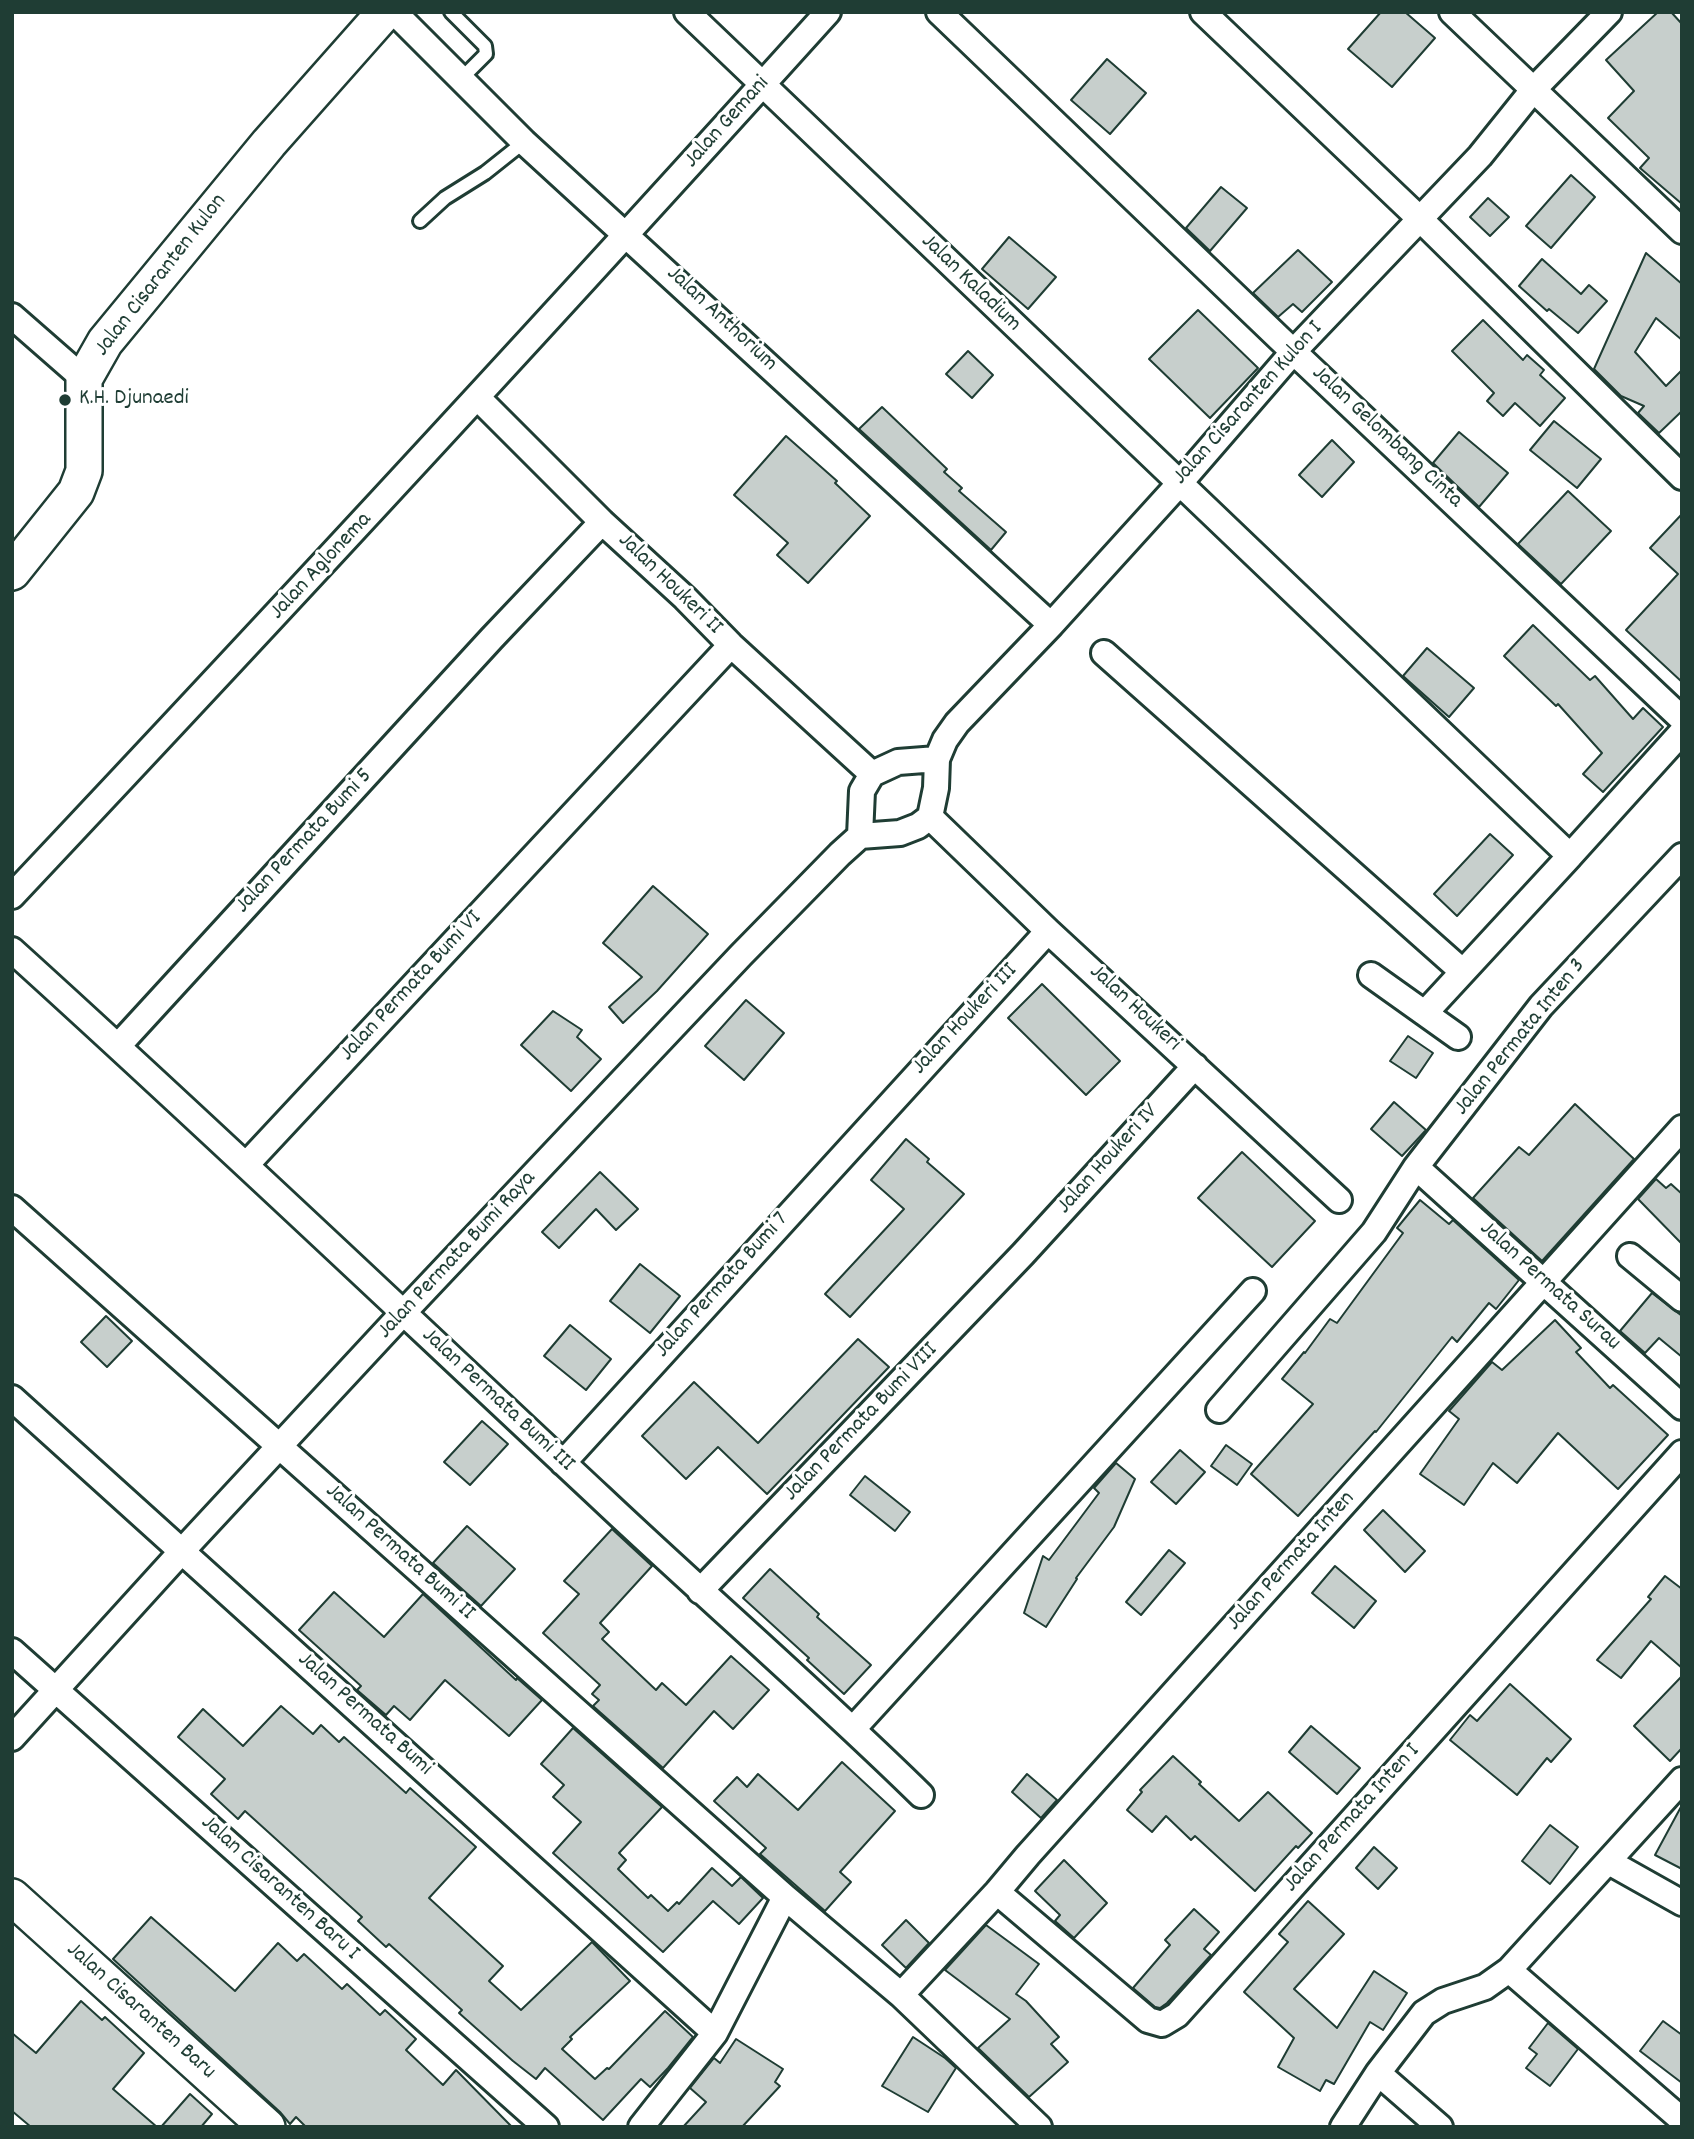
<!DOCTYPE html>
<html>
<head>
<meta charset="utf-8">
<style>
  body { margin:0 }
  #map { position:relative; width:1694px; height:2139px; overflow:hidden; background:#fff; font-family:Dekko,sans-serif }
  canvas { display:block }
  .frame { position:absolute; inset:0; border:14px solid #1f3d34; pointer-events:none }
</style>
</head>
<body>
<div id="map">
<canvas width="1694" height="2139"></canvas>
<div class="frame"></div>
</div>
<script>
const ctx = document.querySelector('canvas').getContext('2d');
ctx.lineJoin = 'round';
function fill(path, color) { ctx.fillStyle = color; ctx.fill(path, 'evenodd'); }
function trace(path, color, width, dash) { ctx.strokeStyle = color; ctx.lineWidth = width; ctx.lineCap = dash ? 'butt' : 'round'; ctx.setLineDash(dash || []); ctx.stroke(path); }
function write(font, color, halo, rows, align = 'center') {
  ctx.font = font + ' Dekko,sans-serif'; ctx.lineWidth = 6; ctx.setLineDash([]); ctx.textBaseline = 'middle'; ctx.strokeStyle = halo; ctx.fillStyle = color; for (const [text, x, y, turn = 0] of rows) {
    ctx.save(); ctx.translate(x, y); ctx.rotate((+turn || 0) * Math.PI / 180); ctx.textAlign = isNaN(turn) ? turn : align; if (halo) ctx.strokeText(text, 0, 0); ctx.fillText(text, 0, 0); ctx.restore();
  }
}
const building = new Path2D(`
  M1381,12H1405L1435,38L1392,87L1348,49Z
  M1658,12H1671L1682,24V204L1640,168L1649,158L1608,118L1634,91L1606,60Z
  M1107,59L1146,93L1110,134L1071,100Z
  M1571,175L1595,197L1551,248L1526,226Z
  M1221,187L1247,208L1210,251L1186,228Z
  M1488,198L1509,217L1490,236L1470,217Z
  M1009,237L1056,277L1028,309L982,269Z
  M1298,250L1332,282L1302,312L1293,304L1278,317L1253,293Z
  M1646,253L1682,284V340L1656,318L1635,352L1666,386L1682,370V411L1659,433L1638,413L1644,406L1621,396L1594,369Z
  M1542,259L1581,294L1589,285L1607,301L1578,333L1549,309L1547,311L1519,286Z
  M1198,310L1258,368L1210,418L1149,359Z
  M1483,320L1523,360L1527,355L1544,370L1540,375L1565,398L1540,426L1515,403L1503,416L1487,401L1494,393L1452,351Z
  M968,351L993,375L972,398L946,374Z
  M882,407L947,469L944,472L962,488L959,491L1006,532L991,550L859,429Z
  M1554,421L1601,459L1577,488L1530,450Z
  M1459,432L1508,473L1479,507L1433,463Z
  M786,436L837,481L835,483L870,516L808,583L777,555L788,543L734,495Z
  M1332,440L1354,462L1322,497L1299,475Z
  M1568,491L1611,531L1561,584L1518,544Z
  M1682,514V682L1626,630L1678,574L1650,548Z
  M1533,625L1590,680L1595,676L1633,719L1643,708L1663,727L1603,792L1583,774L1602,753L1558,704L1556,706L1504,656Z
  M1427,648L1474,688L1449,717L1403,676Z
  M1490,834L1513,855L1457,916L1434,894Z
  M653,886L708,934L657,991L623,1023L609,1007L642,977L603,943Z
  M1042,984L1120,1061L1086,1095L1008,1018Z
  M746,1000L784,1033L744,1080L705,1046Z
  M553,1011L582,1030L577,1037L601,1059L571,1091L521,1045Z
  M1408,1036L1433,1053L1416,1078L1390,1061Z
  M1394,1102L1426,1130L1402,1156L1371,1129Z
  M1575,1104L1634,1159L1542,1261L1473,1198L1519,1147L1529,1155Z
  M906,1139L929,1159L927,1162L964,1194L850,1317L825,1294L904,1209L871,1180Z
  M1242,1152L1315,1221L1272,1267L1198,1198Z
  M600,1172L638,1209L616,1230L596,1209L559,1248L542,1232Z
  M1656,1179L1666,1188L1671,1184L1682,1194V1244L1638,1199Z
  M1420,1200L1449,1224L1453,1220L1519,1280L1496,1309L1489,1303L1457,1342L1452,1337L1376,1432L1375,1431L1298,1516L1251,1474L1313,1404L1282,1379L1304,1352L1305,1353L1330,1319L1337,1323L1403,1233L1397,1228Z
  M640,1264L680,1296L650,1333L610,1301Z
  M1652,1293L1682,1316V1357L1659,1338L1645,1353L1620,1331Z
  M106,1316L132,1341L107,1367L81,1342Z
  M1555,1320L1581,1348L1576,1352L1610,1388L1613,1385L1668,1435L1618,1489L1558,1433L1517,1483L1493,1463L1464,1505L1420,1474L1459,1419L1449,1411L1492,1362L1502,1370Z
  M570,1325L611,1359L586,1390L544,1356Z
  M858,1339L889,1367L767,1494L718,1447L686,1479L642,1436L694,1382L758,1443Z
  M482,1421L508,1444L470,1485L444,1462Z
  M1226,1445L1252,1464L1237,1485L1211,1466Z
  M1180,1450L1205,1472L1176,1504L1151,1482Z
  M1116,1463L1135,1479L1114,1527L1076,1578L1077,1579L1046,1627L1024,1613L1043,1556L1049,1560L1099,1493L1094,1488Z
  M865,1476L910,1512L895,1531L850,1495Z
  M1383,1510L1425,1551L1405,1572L1364,1530Z
  M467,1526L515,1569L481,1606L433,1563Z
  M612,1529L652,1566L600,1623L609,1632L602,1639L656,1690L662,1683L686,1705L731,1656L769,1690L733,1729L714,1711L663,1768L593,1706L599,1700L592,1694L600,1685L543,1633L579,1594L564,1581Z
  M1169,1550L1185,1563L1141,1615L1126,1602Z
  M1335,1566L1376,1601L1354,1628L1312,1593Z
  M770,1569L819,1614L817,1617L871,1665L844,1694L807,1660L809,1658L743,1598Z
  M1665,1576L1682,1589V1668L1651,1641L1621,1678L1597,1660L1651,1599L1648,1597Z
  M334,1592L384,1637L423,1594L516,1680L517,1678L542,1700L509,1736L445,1680L410,1720L394,1706L386,1715L357,1690L361,1686L299,1630Z
  M1682,1676V1748L1670,1761L1634,1726Z
  M1510,1684L1571,1739L1551,1762L1547,1758L1517,1795L1450,1740L1470,1715L1477,1721Z
  M281,1706L313,1734L321,1725L339,1742L344,1737L406,1793L410,1788L476,1847L429,1898L503,1966L489,1981L521,2010L592,1942L630,1981L570,2037L572,2039L562,2049L595,2079L607,2068L609,2069L665,2011L693,2037L668,2068L650,2087L641,2079L603,2120L545,2068L536,2079L513,2061L459,2013L462,2010L389,1944L386,1947L358,1921L362,1917L245,1811L238,1819L211,1794L225,1779L178,1737L203,1709L243,1746Z
  M1311,1726L1360,1768L1337,1794L1289,1752Z
  M573,1728L662,1807L619,1853L626,1860L618,1869L648,1898L651,1895L668,1911L677,1902L679,1904L712,1868L732,1886L741,1877L763,1898L739,1924L713,1901L663,1952L553,1853L581,1822L553,1797L564,1785L541,1764Z
  M1173,1756L1201,1782L1199,1784L1239,1821L1268,1792L1312,1833L1298,1848L1296,1846L1255,1891L1195,1836L1191,1840L1166,1816L1152,1832L1127,1810L1142,1792L1140,1790Z
  M842,1762L895,1811L840,1872L851,1882L825,1911L760,1854L766,1848L714,1801L737,1777L747,1787L758,1774L798,1810Z
  M1027,1774L1057,1800L1041,1818L1012,1792Z
  M1682,1805V1869L1655,1855Z
  M1550,1825L1578,1847L1550,1884L1522,1861Z
  M1374,1847L1397,1868L1378,1889L1356,1868Z
  M1064,1860L1107,1903L1074,1938L1055,1921L1060,1915L1035,1891Z
  M1308,1901L1344,1934L1294,1989L1337,2028L1374,1971L1407,1993L1383,2030L1370,2022L1334,2084L1326,2080L1320,2091L1278,2067L1294,2038L1244,1992L1288,1942L1279,1934Z
  M1194,1909L1219,1932L1204,1949L1211,1955L1167,2003L1160,2008L1155,2007L1133,1988L1170,1945L1165,1940Z
  M151,1917L235,1991L278,1943L297,1961L304,1954L342,1989L347,1984L380,2015L385,2010L416,2039L406,2050L443,2085L456,2070L512,2127H306L296,2117L290,2124L280,2112L113,1959Z
  M906,1920L929,1943L906,1968L882,1945Z
  M986,1925L1039,1964L1016,1994L1026,2001L1059,2037L1051,2044L1068,2062L1029,2097L978,2048L1010,2019L945,1970Z
  M81,2001L102,2020L105,2017L144,2053L113,2089L157,2127H31L12,2111V2033L36,2053Z
  M1663,2021L1682,2035V2083L1640,2051Z
  M1548,2023L1578,2049L1550,2086L1526,2068L1537,2054L1529,2048Z
  M913,2037L945,2058L956,2068L928,2112L882,2086Z
  M736,2039L783,2069L775,2082L780,2086L742,2127H683L706,2102L690,2088L714,2058L720,2063Z
  M190,2094L212,2114L201,2127H161Z`);
const lane = new Path2D(`
  M451,12L485,46L486,54L461,79
  M420,221L445,198L485,173L524,142`);
const street = new Path2D(`
  M394,12L524,142L1051,625
  M687,12L1570,856L1682,732
  M939,12L1280,339L1682,719
  M1203,12L1420,219L1682,477
  M1452,12L1682,231
  M12,316L84,379
  M478,398L602,522L685,598L731,645L872,774L862,791L860,836
  M1104,653L1462,971
  M872,774L898,762L937,759
  M930,817L936,788L937,759L945,740L957,723L1051,625L1179,484L1294,351L1480,156L1533,90L1609,12
  M930,817L1048,931L1339,1200
  M12,896C287,604 559,310 828,12
  M12,950C211,1130 405,1315 601,1498C707,1598 817,1693 921,1795
  M1371,975L1458,1037
  M1425,1013L1570,856
  M118,1046L492,638L602,522
  M246,1165L731,645
  M1416,1167L1682,1407
  M12,1208L785,1897L901,1995L1039,2127
  M1630,1256L1682,1299
  M12,1398L715,2033
  M1219,1410L1374,1232L1416,1167L1541,1006L1682,856
  M563,1463L1048,931
  M700,1591L1023,1254L1195,1066
  M12,1651L546,2127
  M853,1729L1253,1291
  M12,1738L182,1551L403,1313L741,955L840,854L860,836L900,833L918,826L930,817
  M1609,1862L1682,1903
  M997,1892L1148,2020L1162,2024L1177,2015L1682,1453
  M1509,1970L1682,2120
  M901,1995L997,1892L1028,1855L1682,1128
  M1378,2073L1440,2127
  M641,2127L715,2033L785,1897
  M1343,2127L1378,2073L1424,2013L1443,2001L1485,1987L1509,1970L1682,1780`);
const secondary = new Path2D(`
  M12,572L76,492L84,471V379L105,342L269,143L385,12
  M12,1897L267,2127`);
const markers = [
  [65,400,7,"#1f3d34"]
];
const streetNames = [
  ["Jalan Gemani",728,123,-48],
  ["Jalan Cisaranten Kulon",162,276,-52],
  ["Jalan Kaladium",970,284,44],
  ["Jalan Anthorium",721,320,43],
  ["Jalan Cisaranten Kulon I",1249,404,-48],
  ["Jalan Gelombang Cinta",1386,438,43],
  ["Jalan Aglonema",322,567,-47],
  ["Jalan Houkeri II",669,585,44],
  ["Jalan Permata Bumi 5",305,842,-47],
  ["Jalan Permata Bumi VI",412,987,-47],
  ["Jalan Houkeri",1134,1009,43],
  ["Jalan Houkeri III",966,1020,-47],
  ["Jalan Permata Inten 3",1521,1038,-51],
  ["Jalan Houkeri IV",1109,1160,-48],
  ["Jalan Permata Bumi Raya",458,1256,-47],
  ["Jalan Permata Bumi 7",723,1286,-48],
  ["Jalan Permata Surau",1549,1287,42],
  ["Jalan Permata Bumi III",497,1401,43],
  ["Jalan Permata Bumi VIII",862,1423,-46],
  ["Jalan Permata Bumi II",399,1553,42],
  ["Jalan Permata Inten",1292,1562,-48],
  ["Jalan Permata Bumi",364,1715,42],
  ["Jalan Permata Inten I",1353,1819,-48],
  ["Jalan Cisaranten Baru I",279,1889,42],
  ["Jalan Cisaranten Baru",140,2012,42]
];
const poiNames = [
  ["K.H. Djunaedi",79,400]
];
fill(building, '#c7cfcc');
trace(building, '#1f3d34', 2);
trace(lane, '#1f3d34', 18);
trace(street, '#1f3d34', 30);
trace(secondary, '#1f3d34', 40);
trace(lane, '#fff', 12);
trace(street, '#fff', 24);
trace(secondary, '#fff', 35);
for (const [x, y, r, color] of markers) { const dot = new Path2D(); dot.arc(x, y, r, 0, 2 * Math.PI); ctx.fillStyle = color; ctx.fill(dot); trace(dot, '#fff', 2.5); }
write('23px', '#1f3d34', '#fff', streetNames);
write('23px', '#1f3d34', '#fff', poiNames, 'left');
</script>
</body>
</html>
